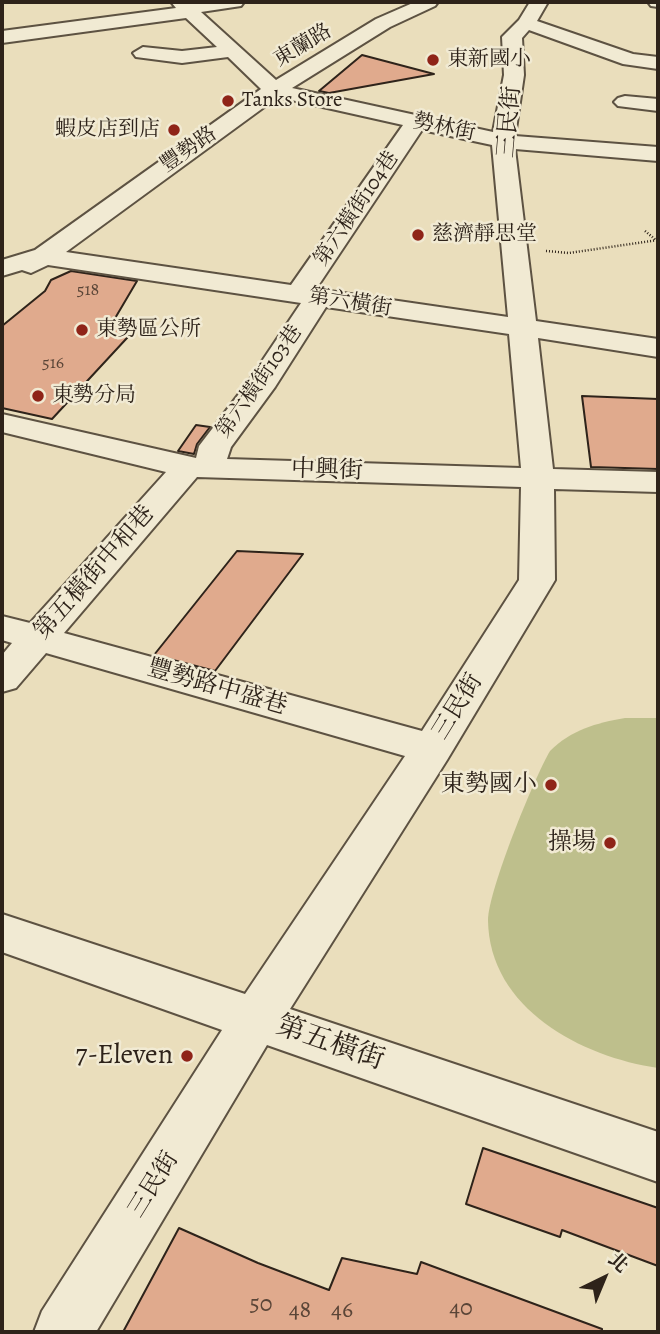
<!DOCTYPE html>
<html>
<head>
<meta charset="utf-8">
<style>
  body { margin:0 }
  #map { position:relative; width:660px; height:1334px; overflow:hidden; background:#eadebc; font-family:Alegreya,"Noto Serif TC",serif }
  canvas { display:block }
  .frame { position:absolute; inset:0; border:4px solid #2e231a; pointer-events:none }
  .north { position:absolute; left:569px; top:1243px; width:70px; height:70px; -webkit-text-stroke:5px #f1ead3; paint-order:stroke; rotate:43deg; font-size:19px; font-weight:700; line-height:28px; text-align:center; color:#2e231a }
  .north::after { content:''; display:block; margin:auto; width:24px; height:32px; background:#2e231a; clip-path:polygon(50% 0,100% 100%,50% 72%,0 100%) }
</style>
</head>
<body>
<div id="map">
<canvas width="660" height="1334"></canvas>
<div class="frame"></div>
<div class="north">北</div>
</div>
<script>
const ctx = document.querySelector('canvas').getContext('2d');
ctx.lineJoin = 'round';
function fill(path, color) { ctx.fillStyle = color; ctx.fill(path, 'evenodd'); }
function trace(path, color, width, dash) { ctx.strokeStyle = color; ctx.lineWidth = width; ctx.lineCap = dash ? 'butt' : 'round'; ctx.setLineDash(dash || []); ctx.stroke(path); }
function write(font, color, halo, rows, align = 'center') {
  ctx.font = font + ' Alegreya,"Noto Serif TC",serif'; ctx.lineWidth = 5; ctx.setLineDash([]); ctx.textBaseline = 'middle'; ctx.strokeStyle = halo; ctx.fillStyle = color; for (const [text, x, y, turn = 0] of rows) {
    ctx.save(); ctx.translate(x, y); ctx.rotate((+turn || 0) * Math.PI / 180); ctx.textAlign = isNaN(turn) ? turn : align; if (halo) ctx.strokeText(text, 0, 0); ctx.fillText(text, 0, 0); ctx.restore();
  }
}
const green = new Path2D(`
  M625,718H658V1068C582,1057 489,1009 488,920C488,891 534,778 550,751C571,730 596,723 625,718Z`);
const building = new Path2D(`
  M362,55L434,74L329,93L319,91Z
  M71,271L137,281L114,320L139,325L52,419L2,408V326L45,291L51,280Z
  M582,396L658,399V469L591,467Z
  M196,425L210,427L197,444L194,454L178,451Z
  M237,551L303,554L215,671L154,655Z
  M483,1148L658,1208V1266L562,1230L560,1237L466,1204Z
  M179,1228L258,1263L329,1290L342,1258L417,1274L421,1262L602,1329V1332H123Z`);
const path = new Path2D(`
  M645,231L656,240
  M546,251L569,253L658,240`);
const minor = new Path2D(`
  M171,2H244L241,6L201,12L276,80L376,19L415,2H438L435,6L390,27L292,88L493,132L504,75L502,37L519,20L530,2H548L537,21L633,54L658,57V69L623,64L529,30L522,38L524,75L515,136L658,147V161L515,149L536,321L658,339V357L538,338L553,469L658,472V492L554,489L555,580L447,760L290,1009L658,1132V1182L267,1045L96,1332H34L42,1311L222,1030L2,952V914L245,994L405,756L46,653L16,688L2,692V655L12,643L2,640V616L30,623L166,472L2,432V414L196,458L199,446L248,382L301,303L48,265L31,273L22,270L2,276V260L35,250L261,89L228,57L182,63L136,57L133,53L143,47L182,51L217,47L186,18L2,43V31L176,8ZM278,97L403,125L291,285L66,252ZM422,130L492,145L508,317L316,289ZM326,307L509,334L521,468L227,459L231,447L275,387ZM197,477L521,487L519,580L422,731L64,633Z
  M648,2H658V7L651,6Z
  M625,96L658,99V111L618,106L614,102L618,98Z`);
const markers = [
  [433,60,7,"#8f2418"],
  [228,101,7,"#8f2418"],
  [174,130,7,"#8f2418"],
  [418,235,7,"#8f2418"],
  [82,330,7,"#8f2418"],
  [38,396,7,"#8f2418"],
  [551,785,7,"#8f2418"],
  [610,843,7,"#8f2418"],
  [187,1056,7,"#8f2418"]
];
const farNumbernames = [
  ["518",88,291],
  ["516",53,364]
];
const farStreetnames = [
  ["東蘭路",303,46,-31],
  ["勢林街",444,128,12],
  ["豐勢路",189,150,-35],
  ["第六橫街104巷",357,209,-56],
  ["第六橫街",350,303,9],
  ["第六橫街103巷",260,382,-55]
];
const farPoinames = [
  ["東新國小",447,60],
  ["Tanks Store",242,101],
  ["蝦皮店到店",160,130,"right"],
  ["慈濟靜思堂",432,235],
  ["東勢區公所",96,330],
  ["東勢分局",52,396]
];
const streetNames = [
  ["三民街",510,122,-85],
  ["中興街",327,471,2],
  ["第五橫街中和巷",95,573,-49],
  ["豐勢路中盛巷",217,688,16],
  ["三民街",458,707,-58],
  ["三民街",154,1185,-58]
];
const poiNames = [
  ["東勢國小",537,785],
  ["操場",596,843]
];
const nearNumbernames = [
  ["50",261,1305],
  ["40",461,1309],
  ["48",300,1311],
  ["46",342,1311]
];
const nearStreetnames = [
  ["第五橫街",330,1044,19]
];
const nearPoinames = [
  ["7-Eleven",173,1056]
];
fill(green, '#bebf8c');
fill(building, '#e0aa8d');
trace(building, '#2e231a', 2);
trace(minor, '#5d5242', 4);
trace(path, '#2e231a', 2.5, [1, 2]);
fill(minor, '#f1ead3');
for (const [x, y, r, color] of markers) { const dot = new Path2D(); dot.arc(x, y, r, 0, 2 * Math.PI); ctx.fillStyle = color; ctx.fill(dot); trace(dot, '#f1ead3', 2.5); }
write('18px', '#5a4537', null, farNumbernames);
write('21px', '#2e231a', '#f1ead3', farStreetnames);
write('21px', '#2e231a', '#f1ead3', farPoinames, 'left');
write('24px', '#2e231a', '#f1ead3', streetNames);
write('24px', '#2e231a', '#f1ead3', poiNames, 'right');
write('24px', '#5a4537', null, nearNumbernames);
write('28px', '#2e231a', '#f1ead3', nearStreetnames);
write('28px', '#2e231a', '#f1ead3', nearPoinames, 'right');
</script>
</body>
</html>
